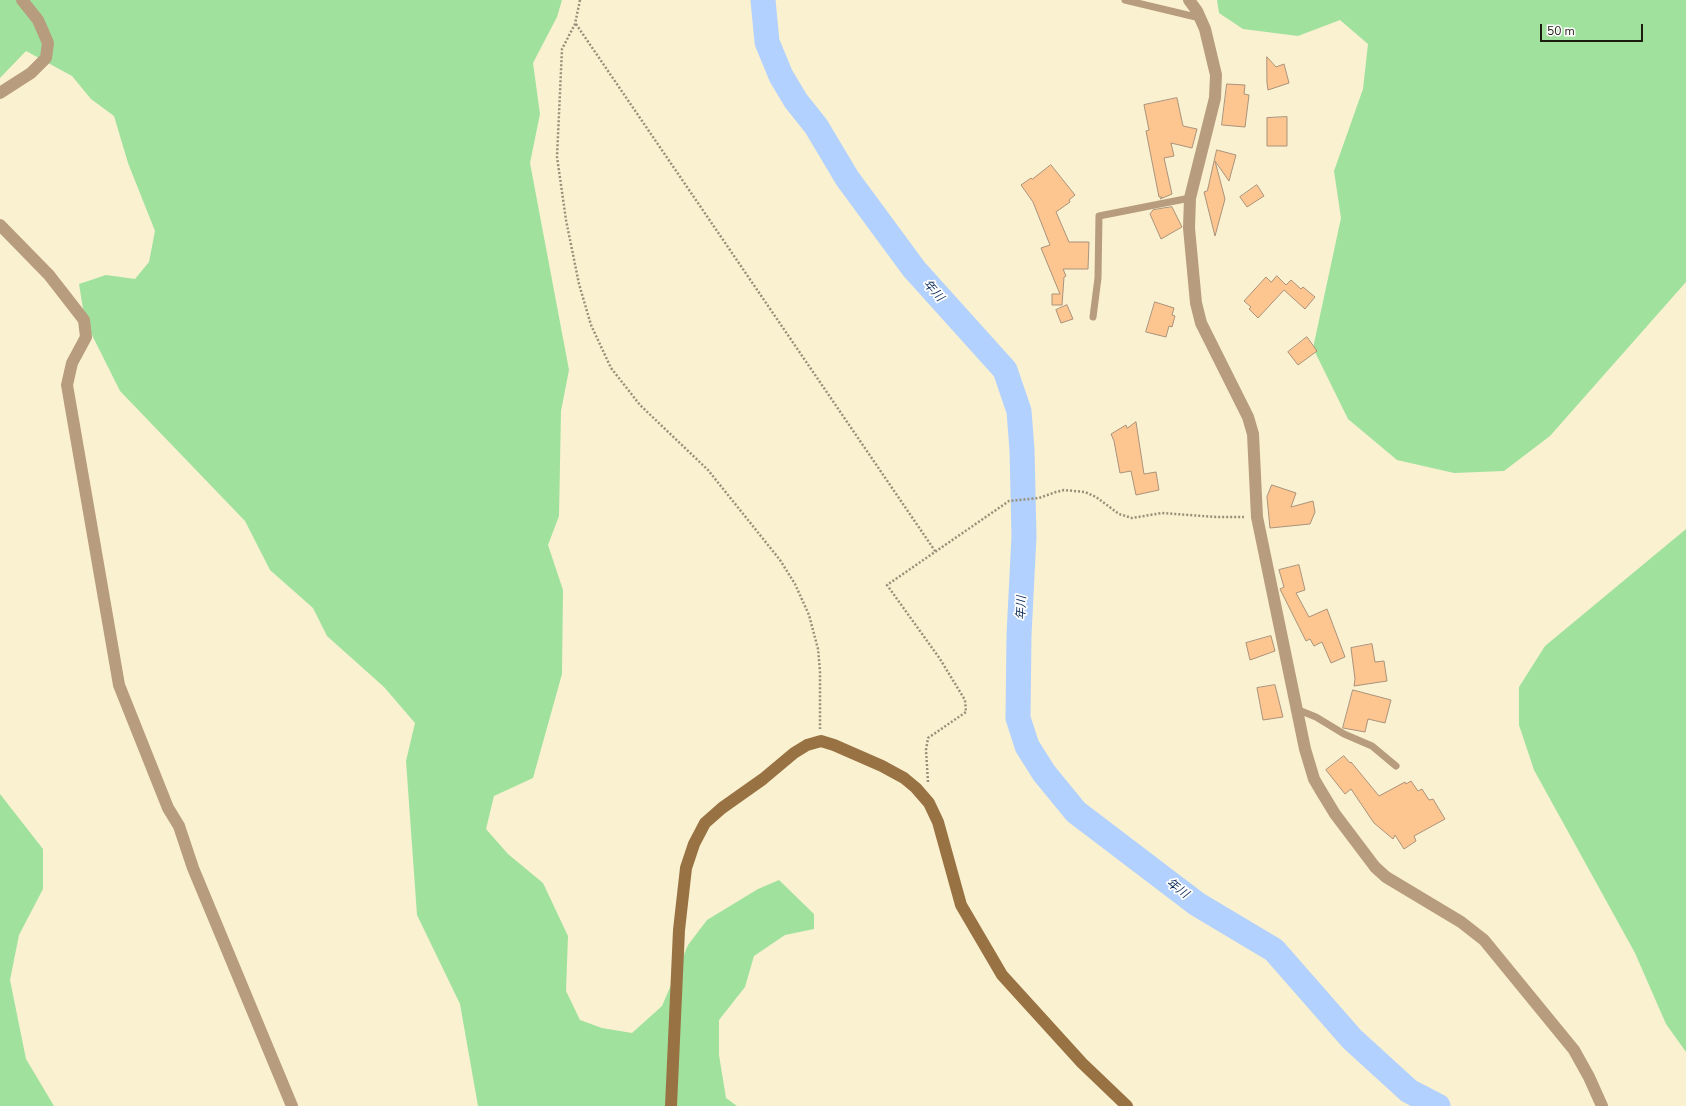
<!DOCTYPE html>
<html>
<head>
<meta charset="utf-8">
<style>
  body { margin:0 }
  #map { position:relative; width:1686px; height:1106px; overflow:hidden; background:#faf1d0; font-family:"Nunito Sans",sans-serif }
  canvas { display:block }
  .scale { position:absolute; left:1540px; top:24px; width:103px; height:18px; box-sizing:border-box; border:2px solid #1e1b0f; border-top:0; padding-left:5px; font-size:12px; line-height:14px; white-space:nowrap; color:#1e1b0f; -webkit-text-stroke:3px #fff; paint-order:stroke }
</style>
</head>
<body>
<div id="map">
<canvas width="1686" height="1106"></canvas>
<div class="scale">50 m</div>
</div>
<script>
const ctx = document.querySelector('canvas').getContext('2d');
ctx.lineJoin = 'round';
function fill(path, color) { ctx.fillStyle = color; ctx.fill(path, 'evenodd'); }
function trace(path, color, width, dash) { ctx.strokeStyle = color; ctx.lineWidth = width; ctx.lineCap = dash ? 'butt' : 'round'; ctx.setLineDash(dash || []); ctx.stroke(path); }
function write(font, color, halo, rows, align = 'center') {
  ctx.font = font + ' "Nunito Sans","Noto Sans JP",sans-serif'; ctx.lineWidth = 3.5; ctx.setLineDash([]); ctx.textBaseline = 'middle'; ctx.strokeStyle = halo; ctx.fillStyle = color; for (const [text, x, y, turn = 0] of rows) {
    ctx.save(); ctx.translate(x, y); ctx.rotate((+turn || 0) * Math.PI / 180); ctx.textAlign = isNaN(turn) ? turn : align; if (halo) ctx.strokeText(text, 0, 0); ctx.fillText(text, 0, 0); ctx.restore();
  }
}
const green = new Path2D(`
  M0,0H562L557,17L533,63L540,114L530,163L569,370L561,411L559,516L548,545L563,590L562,674L533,778L494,796L486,829L508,854L543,883L568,936L566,991L580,1020L602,1028L632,1033L662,1006L688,945L707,920L758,889L779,880L814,914V929L785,935L754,956L745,987L719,1020V1055L726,1098L737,1106H478L460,1004L417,915L406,761L415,723L384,687L327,636L313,608L270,570L245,521L120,391L85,321L79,284L106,275L135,279L149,262L155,231L128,163L114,116L91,99L72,76L26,51L0,78Z
  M1217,0H1686V282L1550,436L1504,471L1454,473L1397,460L1348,419L1313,348L1341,218L1334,171L1363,89L1368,44L1340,20L1298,36L1243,29L1219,13Z
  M1686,529V1052L1666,1024L1635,953L1534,770L1519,725V687L1545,646Z
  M0,794L43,849V889L19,935L10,980L26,1059L54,1106H0Z`);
const river = new Path2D(`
  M763,0L767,42L781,76L796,101L816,126L847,178L914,269L1005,370L1019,411L1022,450L1024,536L1019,635L1018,718L1027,746L1044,773L1076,812L1197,904L1274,950L1352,1039L1409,1091L1438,1106`);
const building = new Path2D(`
  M1267,57L1276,67L1284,64L1289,83L1268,90L1267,83Z
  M1227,84L1245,85L1244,94L1249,95L1245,127L1222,125Z
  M1177,98L1183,126L1197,129L1192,148L1171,143L1174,156L1164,158L1172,194L1160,199L1162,197H1159L1146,131L1149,130L1144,105Z
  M1287,117V146H1267V118Z
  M1217,150L1236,155L1229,181L1215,161L1225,199L1215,236L1204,192L1207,191Z
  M1051,165L1075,195L1069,200L1070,202L1056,212L1069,242H1089L1088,269H1063L1066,276L1064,277L1062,305H1052V294H1060L1041,248L1050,245L1033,202L1021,185L1031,178L1032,179Z
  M1257,185L1264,196L1247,207L1240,197Z
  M1172,207L1182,227L1161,239L1150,214L1153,210Z
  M1277,276L1286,285L1291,280L1301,289L1303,287L1315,297L1305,309L1284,290L1258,318L1249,309L1251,307L1244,301L1266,277L1271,282Z
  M1155,302L1174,308L1172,315L1175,316L1172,327L1169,326L1166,337L1146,332Z
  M1067,305L1073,319L1061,323L1056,310Z
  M1307,337L1317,351L1298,365L1288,352Z
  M1136,422L1144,474L1156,472L1159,490L1136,495L1131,471L1120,473L1114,441L1111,434L1126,425L1127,428Z
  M1272,485L1296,493L1291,507L1313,501L1315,512L1310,524L1270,528L1267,497Z
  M1299,565L1305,590L1296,593L1309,617L1327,609L1345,657L1331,663L1322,642L1314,646L1310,639L1306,641L1280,589L1284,587L1279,570Z
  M1271,636L1275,651L1250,660L1246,643Z
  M1372,644L1375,662L1384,661L1387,681L1354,686L1355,679L1351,648Z
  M1275,685L1283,717L1263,720L1257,688Z
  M1353,690L1391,700L1385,723L1368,719L1365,732L1343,728Z
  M1344,756L1350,763L1351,762L1379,796L1405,782L1406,784L1411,781L1418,791L1422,789L1429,800L1433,799L1445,819L1414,836L1416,841L1404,849L1395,835L1393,839L1374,823L1351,789L1345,794L1326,770Z`);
const path = new Path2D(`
  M580,0L575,24L562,49L557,157L566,220L579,284L591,325L611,368L640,405L708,470L780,560L795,584L809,615L818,649L820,671V729
  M576,24L935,551
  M928,782L926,750L928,738L966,712L965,700L940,659L887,585L1009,501L1039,498L1056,492L1064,490L1085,492L1096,497L1119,514L1132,518L1162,513L1216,517H1244`);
const lane = new Path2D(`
  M1125,0L1200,18
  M1093,317L1098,278L1099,216L1190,198
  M1296,709L1316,717L1344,734L1372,746L1396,766`);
const street = new Path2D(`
  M1189,0L1197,11L1205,29L1216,75L1215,98L1190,198L1189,228L1196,303L1201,323L1248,417L1253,434L1257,517L1305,749L1314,779L1321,791L1335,814L1375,867L1386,877L1461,922L1484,940L1574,1050L1589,1077L1602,1106
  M0,93L31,73L46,58L48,43L38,20L22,0
  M0,225L49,275L84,320L86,337L72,363L67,385L119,685L168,808L179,826L193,868L292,1106`);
const secondary = new Path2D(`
  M671,1106L679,930L686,868L694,844L705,823L722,808L763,779L794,753L807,745L821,741L834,745L882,766L904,778L916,788L929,803L938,822L961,905L1002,975L1082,1063L1127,1106`);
const waterNames = [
  ["年川",933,291,48],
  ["年川",1022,608,-88],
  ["年川",1177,889,37]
];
fill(green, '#a0e19e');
trace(river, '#b2d1fe', 25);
fill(building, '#fdc58f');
trace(building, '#aa927b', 1);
trace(path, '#979079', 2.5, [2, 2]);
trace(lane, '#b79c7d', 7);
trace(street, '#b79c7d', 12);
trace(secondary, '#997243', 12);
write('italic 12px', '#0e2e5c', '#fff', waterNames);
</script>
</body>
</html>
